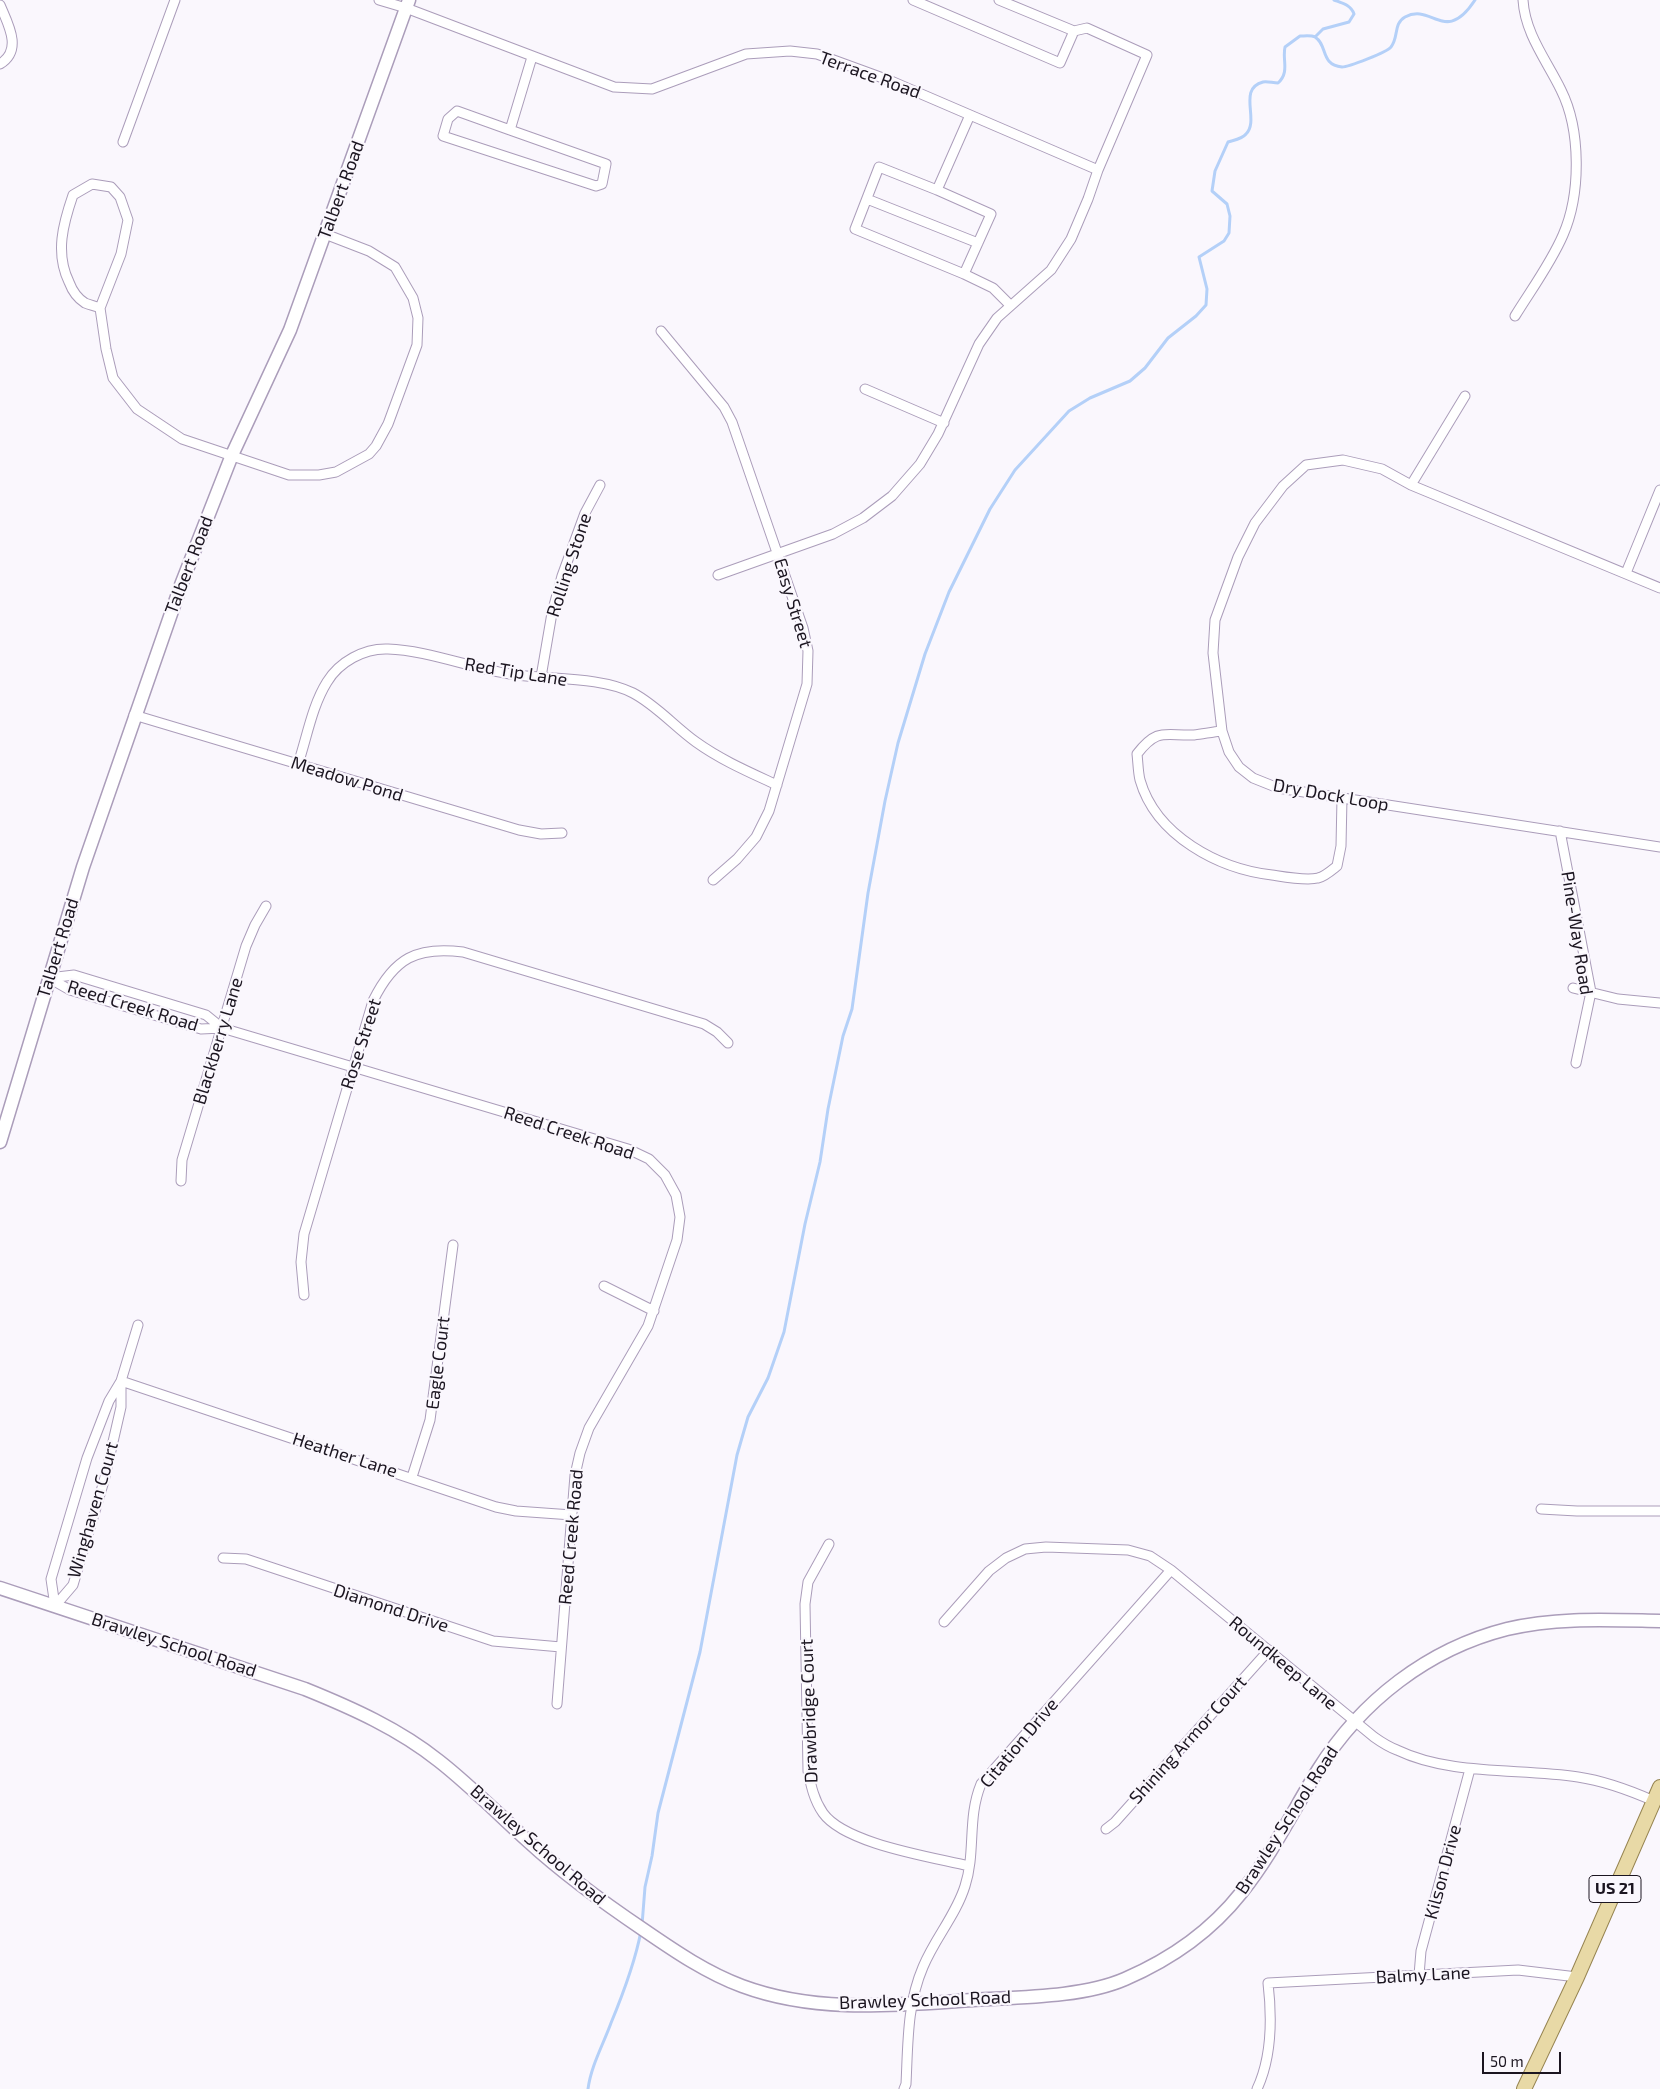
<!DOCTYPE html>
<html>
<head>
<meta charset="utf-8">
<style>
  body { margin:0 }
  #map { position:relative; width:1660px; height:2089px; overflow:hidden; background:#faf7fd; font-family:"Exo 2",sans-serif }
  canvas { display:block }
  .scale { position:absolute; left:1482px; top:2052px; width:79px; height:22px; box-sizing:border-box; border:2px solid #1b1520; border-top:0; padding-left:6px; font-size:15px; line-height:18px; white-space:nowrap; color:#1b1520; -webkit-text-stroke:4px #faf7fd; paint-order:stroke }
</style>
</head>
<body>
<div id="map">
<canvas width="1660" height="2089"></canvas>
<div class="scale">50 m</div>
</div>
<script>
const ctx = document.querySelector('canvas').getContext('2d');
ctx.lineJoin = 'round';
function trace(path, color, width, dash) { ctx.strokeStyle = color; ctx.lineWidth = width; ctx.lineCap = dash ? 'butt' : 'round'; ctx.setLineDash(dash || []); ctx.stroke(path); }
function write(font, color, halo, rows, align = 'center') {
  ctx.font = font + ' "Exo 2",sans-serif'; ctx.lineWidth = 4.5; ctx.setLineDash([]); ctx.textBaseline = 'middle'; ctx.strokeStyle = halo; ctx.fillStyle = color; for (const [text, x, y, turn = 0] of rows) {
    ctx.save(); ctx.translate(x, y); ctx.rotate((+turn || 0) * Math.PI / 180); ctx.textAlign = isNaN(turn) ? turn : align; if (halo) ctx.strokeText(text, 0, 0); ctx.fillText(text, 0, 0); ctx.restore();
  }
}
const stream = new Path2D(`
  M1315,37L1323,29L1349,22L1354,14C1351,5 1342,3 1334,0
  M642,1925L645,1887L652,1856L658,1813L700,1652L737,1455L748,1417L768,1378L784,1332L805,1224L820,1162L828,1109L843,1036L852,1009L868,893L885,801L898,743L925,654L949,592L990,509L1015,470L1069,411L1090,398L1130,381L1145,368L1168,338L1196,316L1206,305L1207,289L1199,257L1224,241L1229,233L1230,216L1227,204L1212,191L1215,171L1228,142C1234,140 1242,139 1246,134C1260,120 1237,89 1263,82C1267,81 1273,83 1278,83C1290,72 1282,60 1285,47L1300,36C1305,36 1311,35 1315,37C1328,45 1320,65 1342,67C1348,67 1388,52 1391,47C1399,37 1393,24 1405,17C1432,2 1445,46 1475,0
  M588,2089C591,2066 603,2045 611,2023C623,1994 635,1963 641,1931`);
const street = new Path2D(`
  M379,0L406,8L614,87L652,89L746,54L790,51L817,54L891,81L1098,170
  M999,0L1074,31
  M0,5C8,24 23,50 0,64
  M970,115L937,190L991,214L964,274L993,288L1010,305
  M510,130L606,164L602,184L596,186L443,136L448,119L457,111L510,130L532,57
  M123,142L175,0
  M937,190L879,167L855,229L964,274
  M867,199L978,243
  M100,308C95,306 90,305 85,303C77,298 72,290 69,282C55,253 63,224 73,195L92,184L111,187L120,197L128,220L121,254L100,308L106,349L113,378L137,409L182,439L289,475H319L336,472L369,454L376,446L388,424L417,345L418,318L413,298L395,267L369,251L325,234
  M1515,316C1531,290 1551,263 1563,235C1581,194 1581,130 1561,90C1547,61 1525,34 1523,0
  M661,331L724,407L732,422L803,628L808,651L807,684L769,811L756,837L737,859L713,880
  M865,389L944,423
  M1411,485L1465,396
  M1626,573L1660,490
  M718,575L833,534L863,518L892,496L920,464L938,434L979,344L997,318L1051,270L1071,239L1088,199L1098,170L1147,55L1087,28L1074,31L1060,63L913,0
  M1660,588L1411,485L1382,469L1343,460L1306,465L1283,486L1255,523L1238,557L1215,620L1213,653L1222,731L1229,752L1239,767L1253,778L1278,788L1660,847
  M541,677L552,613L562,576L585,513L600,485
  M134,715L519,830L541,834L562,833
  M1222,731C1212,732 1203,734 1194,735C1165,736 1158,727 1137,754C1138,762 1138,772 1140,780C1156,836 1219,869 1272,875C1285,877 1306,881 1318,878C1324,877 1332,870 1337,866L1341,846L1342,798
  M298,764C307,737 312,706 327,682C339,662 364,648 388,649C426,650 471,668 510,674C547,680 600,676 633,693C656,705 675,727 696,742C721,760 749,772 777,785
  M1560,831L1591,992L1576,1063
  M49,978L70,990L201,1029L222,1028L628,1149L649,1159L665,1175L676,1195L680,1217L677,1240L648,1326L589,1428L580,1453L575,1475L557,1704
  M49,978L74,975L206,1015L222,1028
  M1573,988L1618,999L1660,1003
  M181,1181L182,1160L246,946L255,925L266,906
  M604,1286L654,1311
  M304,1295L301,1262L304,1234L373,1001C394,958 417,946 463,952L704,1024L717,1032L728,1043
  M121,1381L496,1507L516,1511L572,1515
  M412,1477L430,1420L453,1245
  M1541,1509L1577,1511H1660
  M829,1544L808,1582L805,1604L808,1771C811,1786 814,1800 823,1813C845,1844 932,1857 969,1866
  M223,1558L246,1559L493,1641L561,1647
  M55,1606L51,1579L87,1458L109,1401L121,1381L138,1325
  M55,1606L73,1585L104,1481L121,1407V1382
  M944,1622L989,1571L1006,1558L1025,1549L1046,1547L1128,1550L1150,1556L1171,1570L1374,1737C1381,1742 1389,1747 1397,1750C1451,1776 1520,1768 1578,1777C1605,1781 1629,1790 1654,1801
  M1106,1829L1115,1822L1269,1650
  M1419,1975L1421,1951L1470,1769
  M904,2089L906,2084C908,2044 907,2004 923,1967C935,1938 956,1915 965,1886C976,1852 967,1818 981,1784L1171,1570
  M1257,2089C1272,2057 1272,2017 1268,1983L1518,1970L1577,1977`);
const secondary = new Path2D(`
  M0,1142L83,867L181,585L232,455L290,330L409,0
  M0,1588L305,1689C352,1708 399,1729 439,1761C471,1786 499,1815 529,1842C565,1875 604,1903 644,1930C676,1952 707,1973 742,1986C812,2012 885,2006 958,2001C1008,1997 1079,1999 1125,1979C1169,1960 1211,1931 1241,1893C1271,1856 1293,1811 1318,1770C1361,1701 1428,1649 1507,1629C1557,1617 1609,1620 1660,1621`);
const primary = new Path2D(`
  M1524,2089L1577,1977L1660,1787`);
const shields = [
  [1615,1889,52]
];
const shieldNames = [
  ["US 21",1615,1889]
];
const streetNames = [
  ["Terrace Road",870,75,20],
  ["Talbert Road",341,190,-70],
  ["Talbert Road",189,565,-69],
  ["Rolling Stone",569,565,-72],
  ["Easy Street",793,603,73],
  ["Red Tip Lane",516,672,9],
  ["Meadow Pond",347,779,17],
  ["Dry Dock Loop",1331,795,10],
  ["Pine-Way Road",1577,933,81],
  ["Talbert Road",58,948,-73],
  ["Reed Creek Road",133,1006,17],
  ["Blackberry Lane",218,1041,-73],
  ["Rose Street",361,1044,-72],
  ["Reed Creek Road",569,1133,18],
  ["Eagle Court",438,1363,-83],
  ["Heather Lane",345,1455,18],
  ["Winghaven Court",93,1510,-74],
  ["Reed Creek Road",571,1537,-85],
  ["Diamond Drive",391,1608,18],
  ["Brawley School Road",174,1645,18],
  ["Roundkeep Lane",1283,1663,40],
  ["Drawbridge Court",809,1711,-92],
  ["Shining Armor Court",1188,1740,-48],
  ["Citation Drive",1019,1743,-50],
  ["Brawley School Road",1287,1820,-57],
  ["Brawley School Road",538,1845,41],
  ["Kilson Drive",1443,1872,-75],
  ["Balmy Lane",1423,1975,-3],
  ["Brawley School Road",925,2000,-2]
];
trace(stream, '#b4d0f8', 3);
trace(street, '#ab9dba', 11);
trace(secondary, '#ab9dba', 15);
trace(primary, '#968451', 16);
trace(street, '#fff', 9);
trace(secondary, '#fff', 12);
trace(primary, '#e8d9a6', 14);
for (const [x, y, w] of shields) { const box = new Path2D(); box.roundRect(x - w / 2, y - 13.5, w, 27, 4); ctx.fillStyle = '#faf7fd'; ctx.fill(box); trace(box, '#1b1520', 1); }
write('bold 16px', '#1b1520', null, shieldNames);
write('18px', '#1b1520', '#faf7fd', streetNames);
</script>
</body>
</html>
